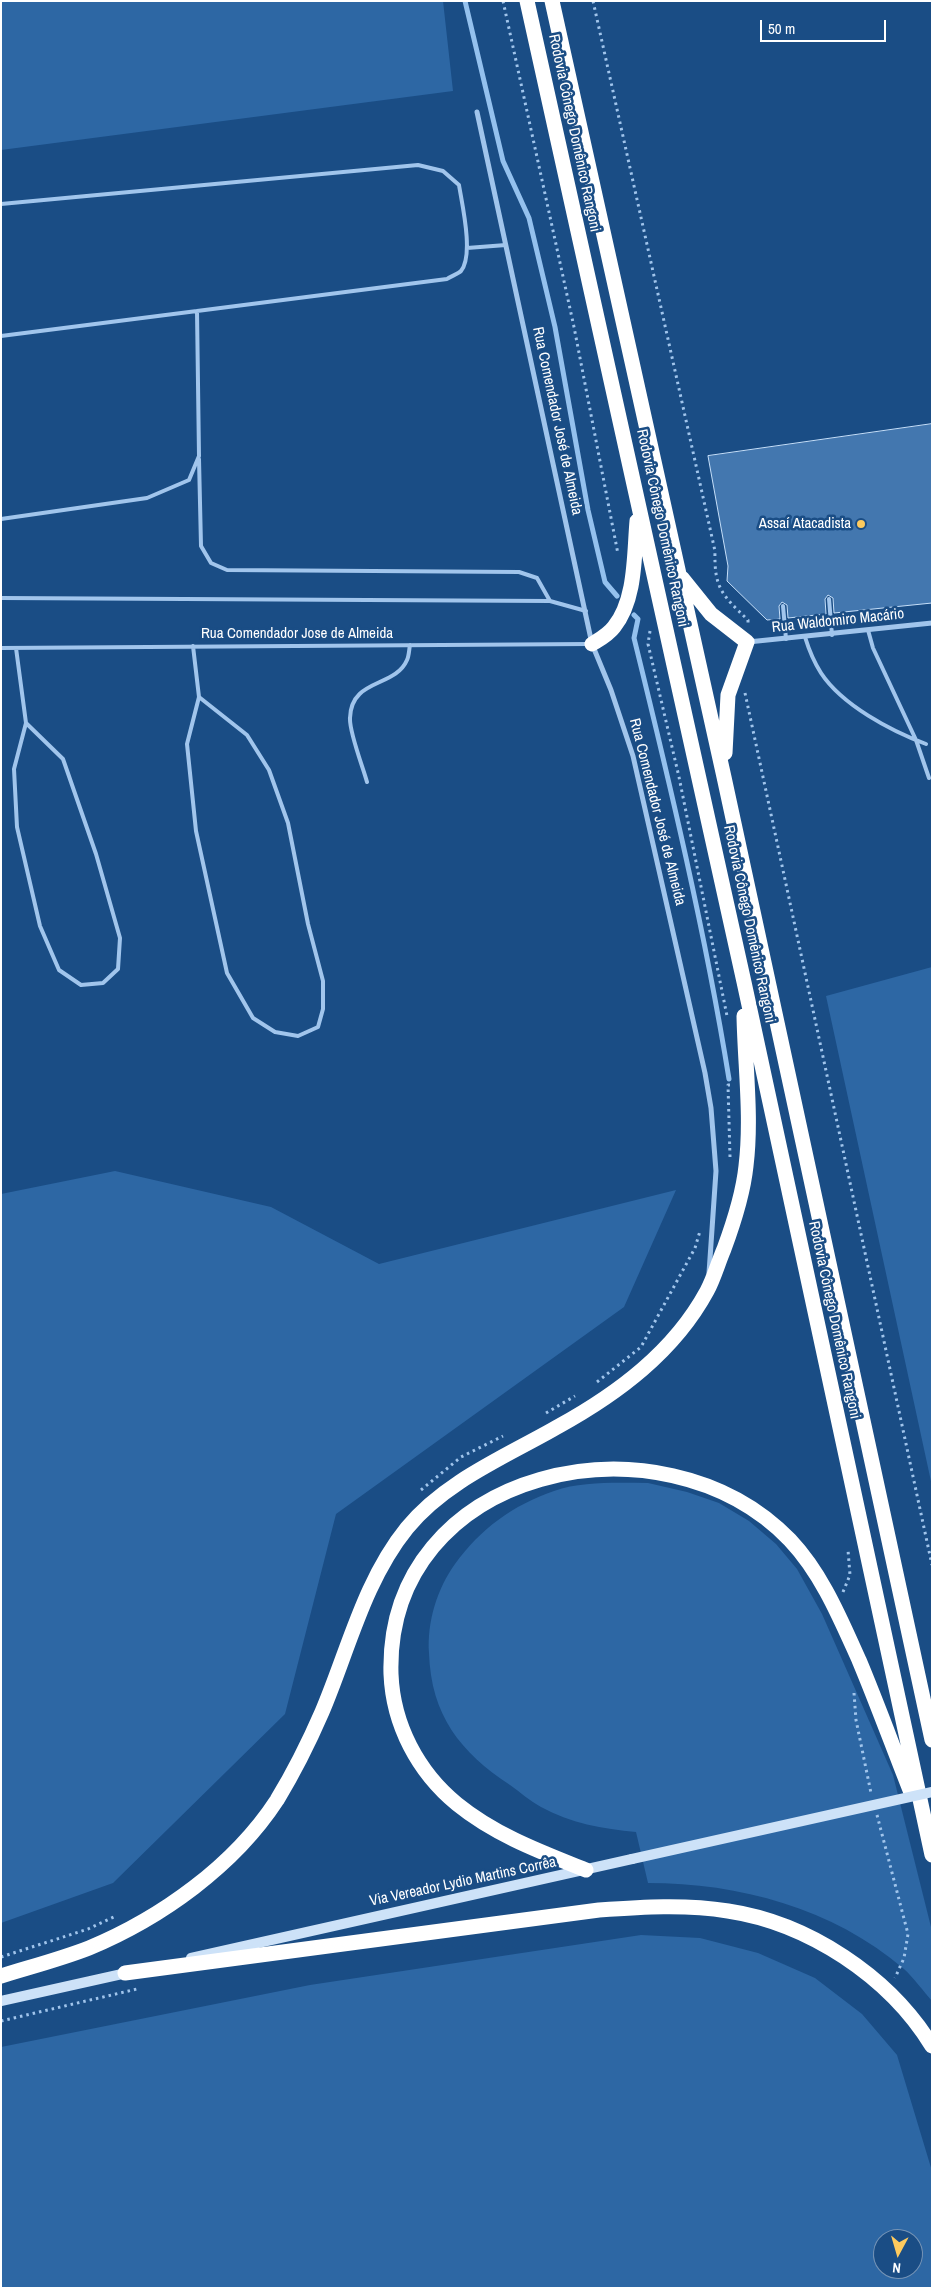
<!DOCTYPE html>
<html>
<head>
<meta charset="utf-8">
<style>
  body { margin:0 }
  #map { position:relative; width:933px; height:2289px; overflow:hidden; background:#1a4d85; font-family:"Archivo Narrow",sans-serif }
  canvas { display:block }
  .frame { position:absolute; inset:0; border:2px solid #fff; pointer-events:none }
  .north { position:absolute; left:873px; top:2229px; width:50px; height:50px; box-sizing:border-box; background:#1a4d85; border:1px solid #7694b6; border-radius:50%; rotate:186deg; font-size:14px; font-weight:700; line-height:20px; text-align:center; color:#fff }
  .north::after { content:''; display:block; margin:auto; width:18px; height:22px; background:#fdca5e; clip-path:polygon(50% 0,100% 100%,50% 72%,0 100%) }
  .scale { position:absolute; left:760px; top:20px; width:126px; height:22px; box-sizing:border-box; border:2px solid #fff; border-top:0; padding-left:6px; font-size:15px; line-height:18px; white-space:nowrap; color:#fff; -webkit-text-stroke:4px #1a4d85; paint-order:stroke }
</style>
</head>
<body>
<div id="map">
<canvas width="933" height="2289"></canvas>
<div class="frame"></div>
<div class="north">N</div>
<div class="scale">50 m</div>
</div>
<script>
const ctx = document.querySelector('canvas').getContext('2d');
ctx.lineJoin = 'round';
function fill(path, color) { ctx.fillStyle = color; ctx.fill(path, 'evenodd'); }
function trace(path, color, width, dash) { ctx.strokeStyle = color; ctx.lineWidth = width; ctx.lineCap = dash ? 'butt' : 'round'; ctx.setLineDash(dash || []); ctx.stroke(path); }
function write(font, color, halo, rows, align = 'center') {
  ctx.font = font + ' "Archivo Narrow",sans-serif'; ctx.lineWidth = 5; ctx.setLineDash([]); ctx.textBaseline = 'middle'; ctx.strokeStyle = halo; ctx.fillStyle = color; for (const [text, x, y, turn = 0] of rows) {
    ctx.save(); ctx.translate(x, y); ctx.rotate((+turn || 0) * Math.PI / 180); ctx.textAlign = isNaN(turn) ? turn : align; if (halo) ctx.strokeText(text, 0, 0); ctx.fillText(text, 0, 0); ctx.restore();
  }
}
const green = new Path2D(`
  M1,1H443L453,91L1,150Z
  M932,967V1486L826,996Z
  M115,1171L271,1207L379,1264L676,1190L624,1307L336,1514L285,1714L113,1883L1,1923V1194Z
  M648,1483L687,1492L719,1503L749,1521L776,1544L797,1569L822,1614L893,1775L932,1931V2001C923,1991 914,1978 904,1969C833,1908 739,1883 648,1883L636,1832C603,1829 570,1823 541,1807C530,1801 520,1792 510,1785C460,1752 431,1715 429,1653C427,1622 437,1589 455,1564C480,1529 513,1505 554,1491C583,1481 617,1483 648,1483Z
  M641,1935L700,1938L758,1953L815,1978L862,2014L897,2055L932,2171V2288H1V2047L310,1985ZM883,2239H913V2269H883Z`);
const stream = new Path2D(`
  M465,1L503,161L529,218L555,327L588,510L605,582L617,596
  M634,615L638,619L634,638C670,784 705,931 729,1079`);
const building = new Path2D(`
  M932,424V603L834,613L833,598L828,595L825,599L826,614L788,618L787,605L782,602L779,606L780,619L767,620L727,581L728,566L708,456Z`);
const path = new Path2D(`
  M503,1L574,327L618,554
  M593,1L715,551C714,588 722,595 748,620V624
  M650,631L648,644L679,777L727,1016
  M745,693L932,1565
  M730,1157L728,1085H733
  M597,1382L641,1347L695,1248L700,1231
  M546,1413L575,1396
  M421,1490L461,1457L503,1436
  M843,1592L850,1575L848,1550
  M854,1693L856,1720L871,1793
  M877,1815L908,1934L904,1958L895,1978
  M1,1957L88,1929L116,1916
  M1,2021L137,1989`);
const service = new Path2D(`
  M1,204L418,165L443,171L459,185C462,204 474,255 461,271C458,274 451,276 447,279L197,311L199,456L189,480L147,498L1,519
  M467,248L506,245
  M1,336L197,311
  M199,459L201,546L211,563L227,570L519,572L537,578L550,601
  M1,598L550,601L586,611
  M829,599L832,635
  M783,606L786,639
  M868,630L873,648L916,740L929,778
  M805,637C809,650 814,662 821,673C842,705 891,731 926,744
  M193,646L199,697L187,744L196,831L227,973L253,1018L275,1032L298,1036L318,1027L323,1009V981L308,924L288,823L269,770L247,735L199,697
  M1,648L589,644
  M16,648L26,723L14,769L17,827L40,926L59,970L81,985L103,983L118,969L120,938L96,854L63,759L26,723
  M367,782C363,767 349,732 350,718C351,678 395,688 407,660C409,656 409,650 410,645`);
const minor = new Path2D(`
  M477,112L592,644L611,690L633,756L705,1073L711,1108L716,1171L709,1273
  M748,642L932,623`);
const secondary = new Path2D(`
  M191,1958L632,1859
  M1,2001L131,1972`);
const motorway = new Path2D(`
  M527,1L744,982L932,1855
  M552,1L724,777L932,1740
  M682,578L711,614L747,642L728,695L725,753
  M592,644C600,639 608,635 614,627C636,600 634,555 637,521
  M586,1870C541,1852 495,1835 457,1804C418,1772 393,1725 391,1674C385,1467 662,1407 790,1540C822,1574 840,1618 859,1660C877,1703 893,1747 910,1790
  M125,1973L599,1910C642,1907 685,1904 728,1911C808,1923 889,1976 932,2046
  M1,1976C30,1967 61,1959 89,1948C161,1918 234,1866 277,1800C294,1772 309,1742 322,1712C348,1651 364,1581 407,1528C445,1481 507,1456 559,1426C617,1394 674,1352 707,1291C714,1278 718,1263 724,1249C734,1222 743,1195 746,1166C752,1117 745,1066 744,1016`);
const secondaryBridge = new Path2D(`
  M632,1859L932,1792`);
const markers = [
  [861,524,5,"#fdca5e"]
];
const streetNames = [
  ["Rodovia Cônego Domênico Rangoni",574,133,78],
  ["Rua Comendador José de Almeida",557,421,78],
  ["Rodovia Cônego Domênico Rangoni",662,528,78],
  ["Rua Waldomiro Macário",838,621,-6],
  ["Rua Comendador Jose de Almeida",297,634],
  ["Rua Comendador José de Almeida",657,812,76],
  ["Rodovia Cônego Domênico Rangoni",749,924,78],
  ["Rodovia Cônego Domênico Rangoni",834,1320,78],
  ["Via Vereador Lydio Martins Corrêa",463,1882,-12]
];
const poiNames = [
  ["Assaí Atacadista",851,524]
];
fill(green, '#2d67a4');
trace(stream, '#94c1ee', 5);
fill(building, '#4377af');
trace(building, '#c6dff9', 1);
trace(path, '#a1c5ec', 3, [2.5, 4]);
trace(service, '#a1c5ec', 4);
trace(minor, '#a1c5ec', 5);
trace(secondary, '#cde2f8', 10);
trace(motorway, '#fff', 15);
trace(secondaryBridge, '#cde2f8', 10);
for (const [x, y, r, color] of markers) { const dot = new Path2D(); dot.arc(x, y, r, 0, 2 * Math.PI); ctx.fillStyle = color; ctx.fill(dot); trace(dot, '#1a4d85', 2); }
write('15px', '#fff', '#1a4d85', streetNames);
write('15px', '#fff', '#1a4d85', poiNames, 'right');
</script>
</body>
</html>
